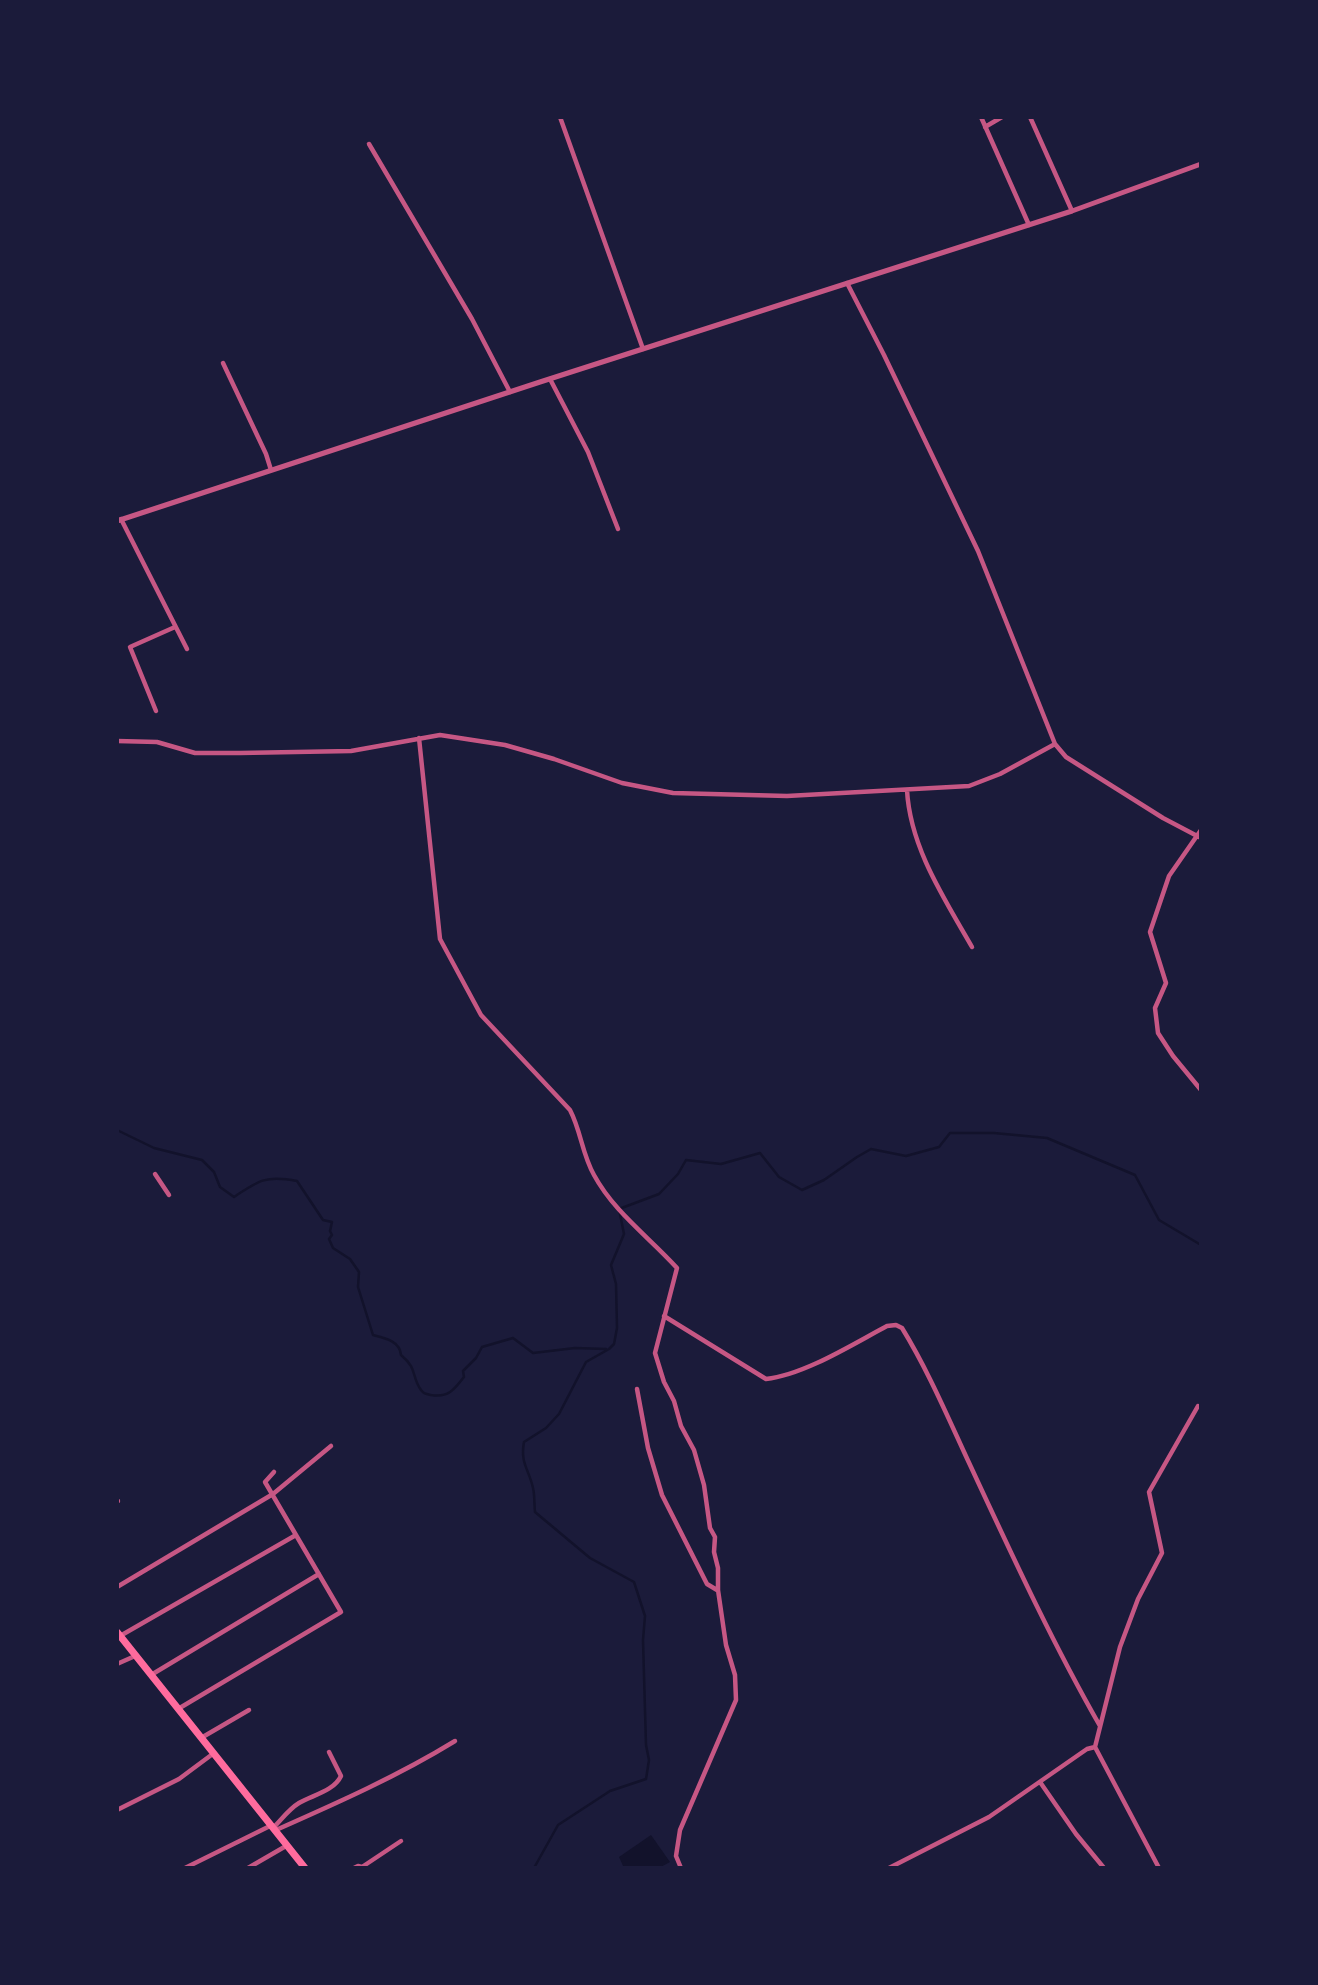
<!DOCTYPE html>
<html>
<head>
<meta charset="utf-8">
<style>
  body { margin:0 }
  #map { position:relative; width:1318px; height:1985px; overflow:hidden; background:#1b1b3a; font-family:Rubik,sans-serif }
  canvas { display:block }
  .frame { position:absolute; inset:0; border:119px solid #1b1b3a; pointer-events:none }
</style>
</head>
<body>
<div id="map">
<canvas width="1318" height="1985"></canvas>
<div class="frame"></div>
</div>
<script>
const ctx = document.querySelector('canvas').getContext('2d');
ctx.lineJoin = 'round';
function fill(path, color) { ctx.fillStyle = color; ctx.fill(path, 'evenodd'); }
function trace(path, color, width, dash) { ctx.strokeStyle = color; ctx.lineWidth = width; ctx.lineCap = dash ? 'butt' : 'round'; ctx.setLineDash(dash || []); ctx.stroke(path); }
const water = new Path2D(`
  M651,1835L670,1862L659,1868H624L619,1857Z`);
const stream = new Path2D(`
  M117,1130L154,1148L202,1160L214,1172L220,1187L234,1197C259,1180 267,1175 297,1181L323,1220L332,1222L330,1231L332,1235L329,1239L333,1248L350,1259L359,1272L358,1287L373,1335C385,1338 400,1341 401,1355C418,1369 411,1376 421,1390C424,1394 426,1394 431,1395C448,1398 454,1390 464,1377L463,1371L476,1358L482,1347L513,1338L533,1353L575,1348L606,1349
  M534,1868L558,1825L610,1791L646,1779L649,1760L646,1745L643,1640L645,1616L634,1582L590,1558L535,1512C534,1505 535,1496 533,1488C529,1469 520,1464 524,1442L546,1428L559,1414L586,1362L609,1349L614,1344L617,1328L616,1284L611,1265L624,1234L619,1209L659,1194L678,1174L686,1160L721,1164L760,1153L779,1177L802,1190L824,1180L857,1157L871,1149L906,1156L939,1147L950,1133H994L1047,1138L1135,1175L1159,1220L1201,1245`);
const minor = new Path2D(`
  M560,117L643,349
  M981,117L1029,225
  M1030,117L1072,211
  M985,127L1002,117
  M369,144L472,319L510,392
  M847,283L884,355L978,551L1055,744L1066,757L1163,818L1201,838
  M223,363L266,454L271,470
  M550,379L588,452L618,529
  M121,519L187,649
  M156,711L130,647L175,627
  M419,738L440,939L481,1015L570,1110C581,1131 582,1154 594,1175C614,1212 649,1237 677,1268L655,1353L664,1382L674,1401L681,1426L694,1450L704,1485L710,1528L715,1537L714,1552L718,1568V1590L726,1645L735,1675L736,1700L680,1830L676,1856L681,1868
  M117,741L157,742L195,753H240L351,751L440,735L505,745L554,759L622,783L673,793L787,796L969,786L1000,774L1055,744
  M907,790C910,847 944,898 972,947
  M1201,830L1169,876L1150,932L1166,983L1155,1008L1158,1033L1173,1056L1201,1090
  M155,1174L169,1195
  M664,1316L766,1379C804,1375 853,1344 887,1326L896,1325L902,1328C929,1372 949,1420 971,1467C1012,1555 1052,1642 1100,1726
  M637,1389L648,1448L662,1495L707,1584L717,1590
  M117,1501H118
  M117,1587L273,1494L331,1446
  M120,1636L296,1535
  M117,1664L135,1656
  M151,1675L319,1574
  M178,1709L341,1612L265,1482L274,1472
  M201,1738L249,1710
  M1095,1747L1120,1647L1138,1599L1162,1553L1149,1492L1198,1406
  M1040,1782L1076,1834L1104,1868
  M117,1810L179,1779L214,1753
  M274,1827C282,1819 289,1809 299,1803C313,1795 334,1791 341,1776L329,1752
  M276,1830C337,1803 398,1776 455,1741
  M185,1868L272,1825
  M248,1868L286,1846
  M354,1868L358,1866L362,1867L401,1841
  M889,1868L989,1817L1087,1749L1095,1747L1159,1868`);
const tertiary = new Path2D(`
  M117,521L540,382L1072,211L1201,164`);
const trunk = new Path2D(`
  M117,1632L305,1868`);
fill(water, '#12122b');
trace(stream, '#12122b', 2.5);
trace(minor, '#c65784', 4.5);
trace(tertiary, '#c65784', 5);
trace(trunk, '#ff6b9d', 7);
</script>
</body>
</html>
